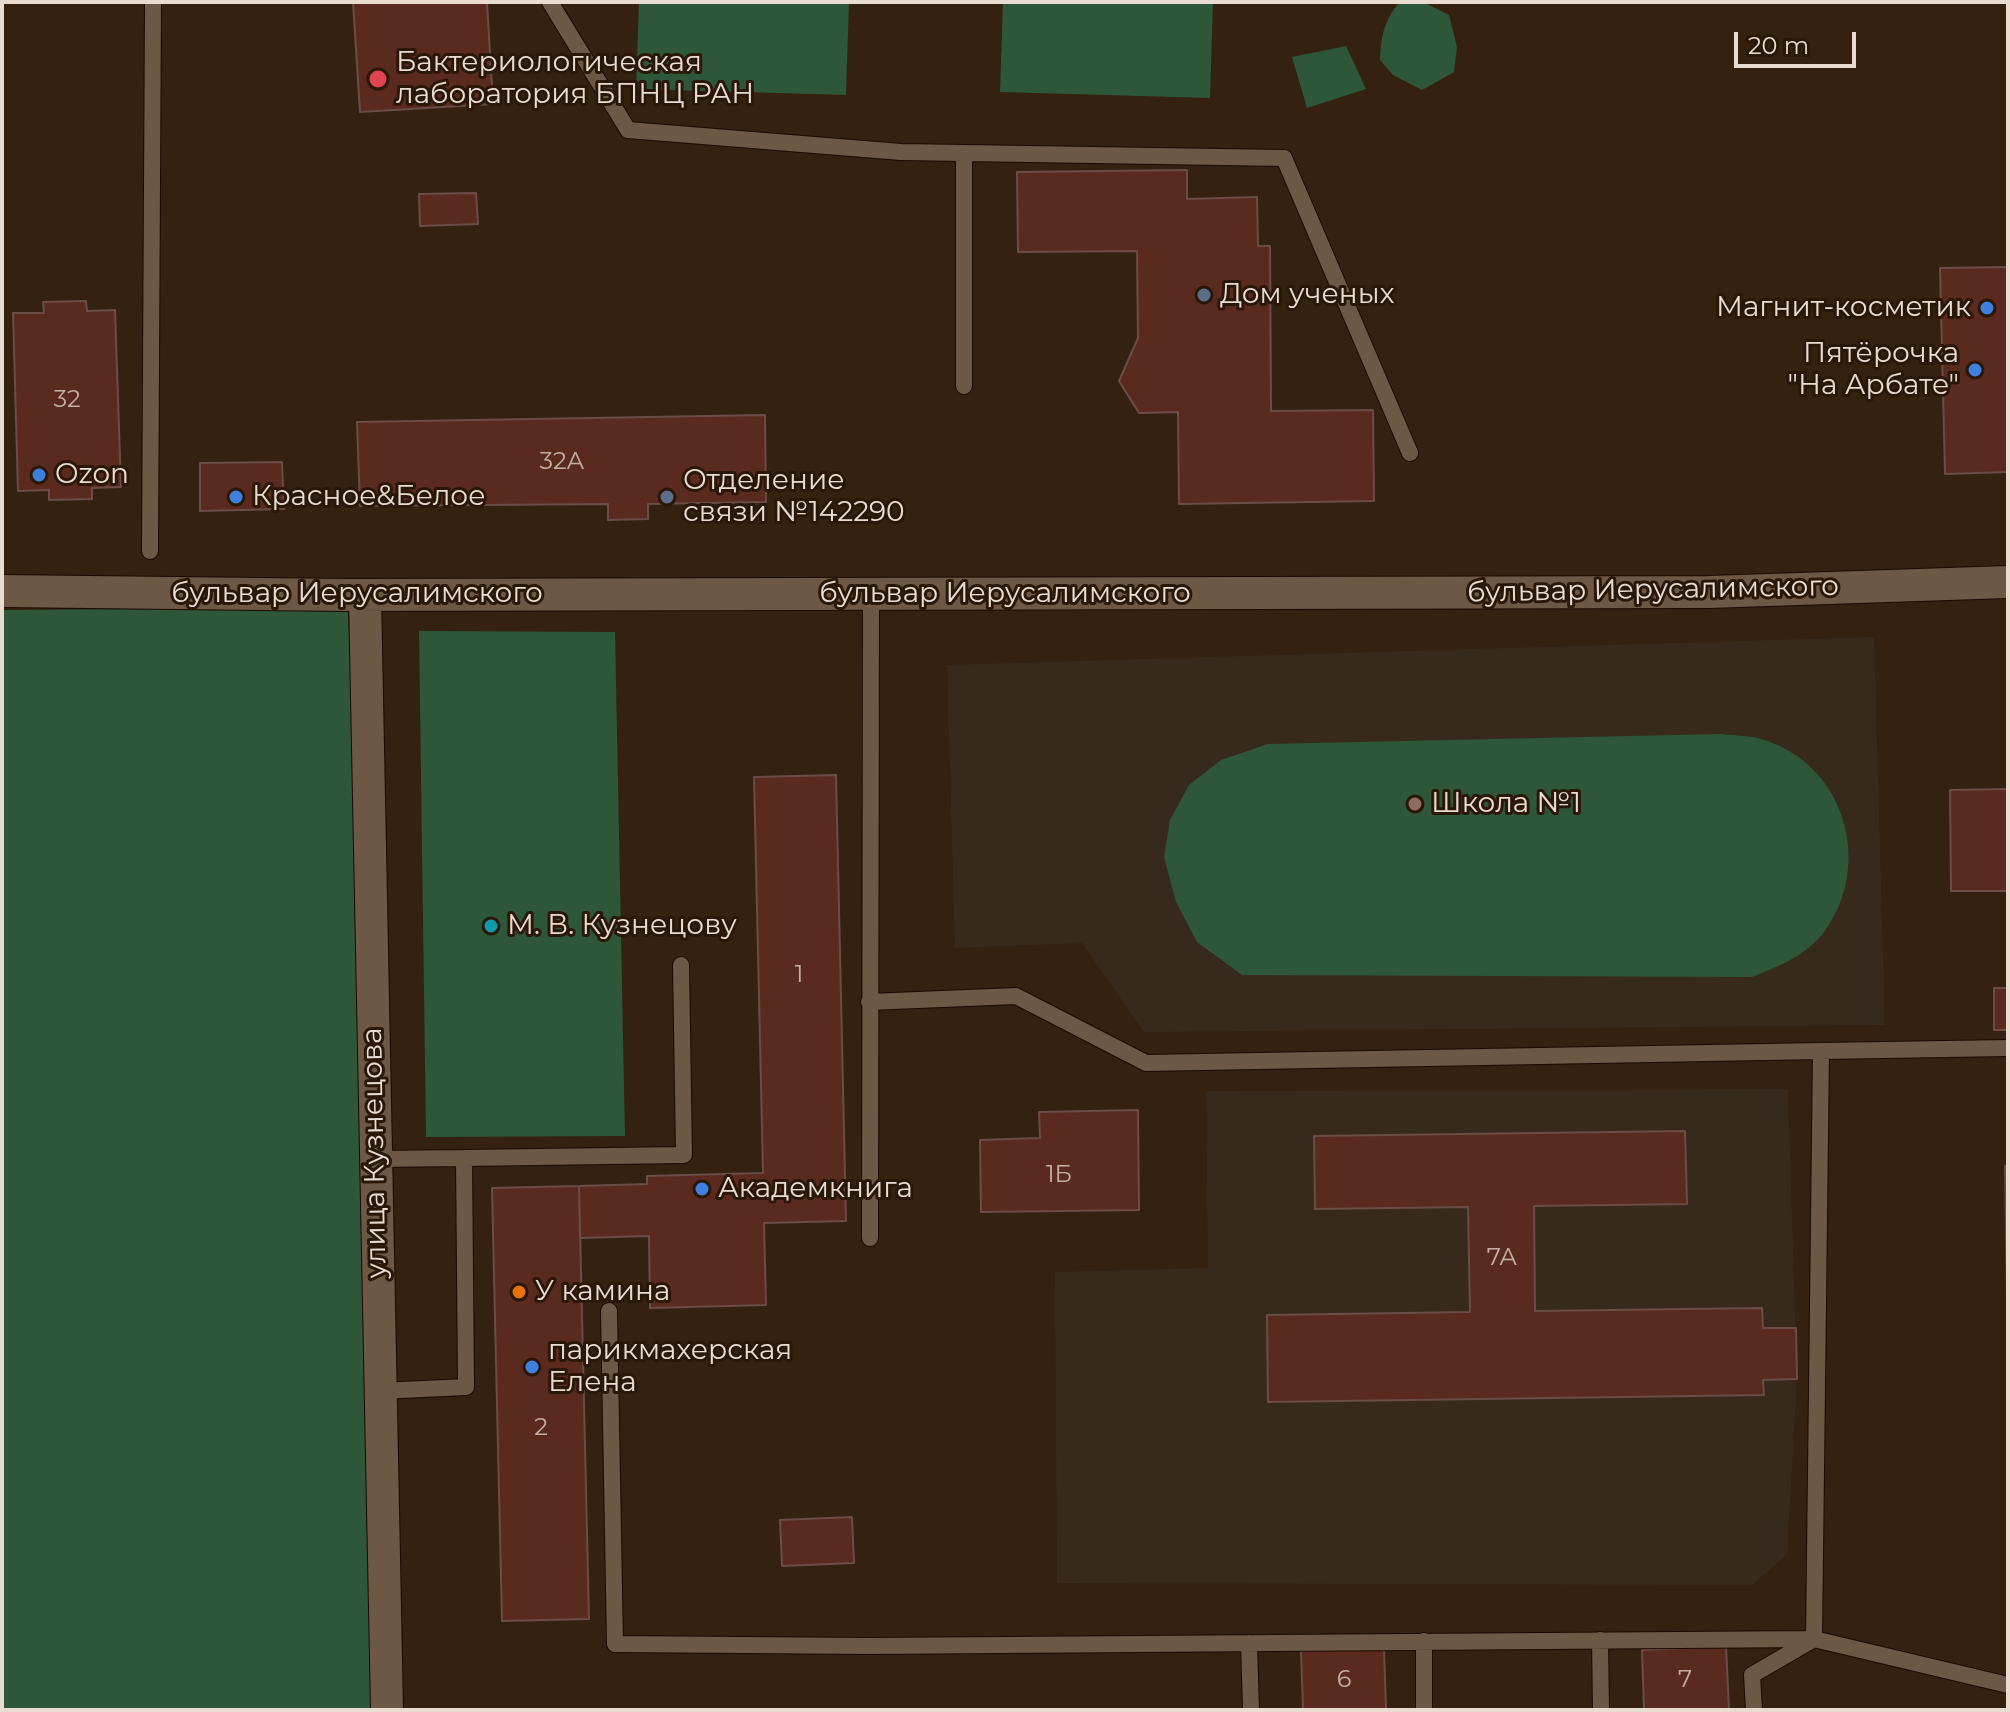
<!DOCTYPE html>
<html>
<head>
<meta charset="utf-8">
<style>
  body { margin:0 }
  #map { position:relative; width:2010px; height:1712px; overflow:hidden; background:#342110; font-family:Montserrat,sans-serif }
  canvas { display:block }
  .frame { position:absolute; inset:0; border:4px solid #e8dbd0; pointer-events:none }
  .scale { position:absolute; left:1734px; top:32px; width:122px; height:36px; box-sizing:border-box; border:4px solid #e8dbd0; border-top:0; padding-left:10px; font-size:24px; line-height:28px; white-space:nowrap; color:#e8dbd0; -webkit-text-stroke:6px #2a1707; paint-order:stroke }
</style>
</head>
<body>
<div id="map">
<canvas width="2010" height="1712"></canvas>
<div class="frame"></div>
<div class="scale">20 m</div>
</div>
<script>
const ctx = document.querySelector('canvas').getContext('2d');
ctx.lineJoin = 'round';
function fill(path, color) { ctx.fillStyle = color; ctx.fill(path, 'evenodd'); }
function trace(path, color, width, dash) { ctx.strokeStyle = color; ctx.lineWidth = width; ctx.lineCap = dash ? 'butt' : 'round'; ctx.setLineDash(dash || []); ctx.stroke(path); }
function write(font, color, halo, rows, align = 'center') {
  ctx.font = font + ' Montserrat,sans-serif'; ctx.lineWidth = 6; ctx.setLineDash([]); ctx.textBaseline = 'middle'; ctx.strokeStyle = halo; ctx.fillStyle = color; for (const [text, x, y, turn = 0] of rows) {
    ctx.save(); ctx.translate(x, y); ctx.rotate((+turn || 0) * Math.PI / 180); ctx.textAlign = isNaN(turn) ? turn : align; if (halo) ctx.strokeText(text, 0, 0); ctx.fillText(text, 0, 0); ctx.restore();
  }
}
const education = new Path2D(`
  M1874,637L1885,1025L1144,1032L1082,943L955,948L947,665Z
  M1788,1089L1797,1379L1787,1555L1752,1585L1057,1583L1055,1272L1208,1268L1206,1091Z`);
const green = new Path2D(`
  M639,2H849L846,95L636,89Z
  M1003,2H1213L1210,98L1000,92Z
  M1423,2L1449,15L1457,47L1454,72L1422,90L1393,75L1380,60C1381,37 1384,21 1398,4Z
  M1346,46L1366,89L1307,108L1292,57Z
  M347,595L375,1159L380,1710H2V610L291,608Z
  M419,631L615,632L625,1136L426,1137Z
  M1721,734C1735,736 1751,735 1764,740C1845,765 1874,865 1824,932C1806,956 1779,966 1752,977L1242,975L1197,942L1176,902L1164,857L1170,820L1189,785L1221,760L1268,744Z`);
const building = new Path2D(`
  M353,2H487L493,104L360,112Z
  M1187,170V199L1257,197L1258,246H1270L1271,411L1373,410L1374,501L1179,504L1178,412L1139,413L1119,381L1138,338L1137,251L1018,252L1017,172Z
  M476,193L478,224L420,226L419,194Z
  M2008,267V472L1945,474L1940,268Z
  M86,301L87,311L115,310L121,487L92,488V499L49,500V490L18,491L13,313H44L43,302Z
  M765,415L766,502L648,504V519L608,520V504L360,506L357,422Z
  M282,462L284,509L200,511V463Z
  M836,775L846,1221L764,1223L766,1305L650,1308L649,1236L580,1238L579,1186L647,1184V1176L763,1173L754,777Z
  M2008,789V891H1951L1950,790Z
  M1994,988H2008V1030H1994Z
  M1138,1110L1139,1210L981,1212L980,1140L1040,1138L1039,1112Z
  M1685,1131L1687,1204L1534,1206L1535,1311L1762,1308L1763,1328H1796L1797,1379L1763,1380L1764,1395L1268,1402L1267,1315L1470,1312L1468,1207L1315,1209L1314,1136Z
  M2005,1166H2008V1362Z
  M579,1186L589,1619L502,1621L492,1188Z
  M852,1517L854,1563L782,1566L780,1520Z
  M1726,1646L1729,1710H1644L1642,1650Z
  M1384,1648L1386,1710H1303L1301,1651Z`);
const lane = new Path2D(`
  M550,2L628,130L901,152L1284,158L1410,453
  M964,386V153
  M150,551L153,2
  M869,1002L1016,996L1146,1063L1821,1051
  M375,1159L464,1158
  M870,1238L871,594
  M609,1311L615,1644L869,1646L1814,1639L2008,1685
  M380,1391L466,1387L464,1158L684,1155L681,965
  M1600,1640L1601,1710
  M1424,1641V1710
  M1249,1643L1251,1710
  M1754,1710L1752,1675L1814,1639L1821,1051L2008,1048`);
const street = new Path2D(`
  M2,591L347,595L1709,592L2008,582
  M365,595L387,1710`);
const markers = [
  [378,79,10,"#e0444e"],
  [1204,295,8,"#5c6f8a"],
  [1987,308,8,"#3f7fe0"],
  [1975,370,8,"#3f7fe0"],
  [39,475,8,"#3f7fe0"],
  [236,497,8,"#3f7fe0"],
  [667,497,8,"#5c6f8a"],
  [1415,804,8,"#8d6e63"],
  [491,926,8,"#0f9aa8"],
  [702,1189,8,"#3f7fe0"],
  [519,1292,8,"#e8710a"],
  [532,1367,8,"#3f7fe0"]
];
const numberNames = [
  ["32",67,400],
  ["32А",562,462],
  ["1",799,975],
  ["1Б",1059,1175],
  ["7А",1502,1258],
  ["2",541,1428],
  ["6",1344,1680],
  ["7",1685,1680]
];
const poiNames = [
  ["Бактериологическая",396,63],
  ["лаборатория БПНЦ РАН",396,95],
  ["Дом ученых",1220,295],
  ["Магнит-косметик",1971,308,"right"],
  ["Пятёрочка",1959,354,"right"],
  ["\"На Арбате\"",1959,386,"right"],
  ["Ozon",55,475],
  ["Отделение",683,481],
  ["связи №142290",683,513],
  ["Красное&Белое",252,497],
  ["Школа №1",1431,804],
  ["М. В. Кузнецову",507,926],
  ["Академкнига",718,1189],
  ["У камина",535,1292],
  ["парикмахерская",548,1351],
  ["Елена",548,1383]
];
const streetNames = [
  ["бульвар Иерусалимского",1653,590,-1],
  ["бульвар Иерусалимского",357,594],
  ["бульвар Иерусалимского",1005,594],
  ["улица Кузнецова",375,1153,-91]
];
fill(education, '#372a1d');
fill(green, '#2e5639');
fill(building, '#5a2a1f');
trace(building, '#694d46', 2);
trace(lane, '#1b0a00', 18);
trace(street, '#1b0a00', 34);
trace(lane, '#6d5745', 16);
trace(street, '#6d5745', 32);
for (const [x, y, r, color] of markers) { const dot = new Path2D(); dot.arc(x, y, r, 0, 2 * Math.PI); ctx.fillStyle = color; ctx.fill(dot); trace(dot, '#2a1707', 3); }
write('24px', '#c4afa4', null, numberNames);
write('28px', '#e8dbd0', '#2a1707', poiNames, 'left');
write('28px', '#e8dbd0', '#2a1707', streetNames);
</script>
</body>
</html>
